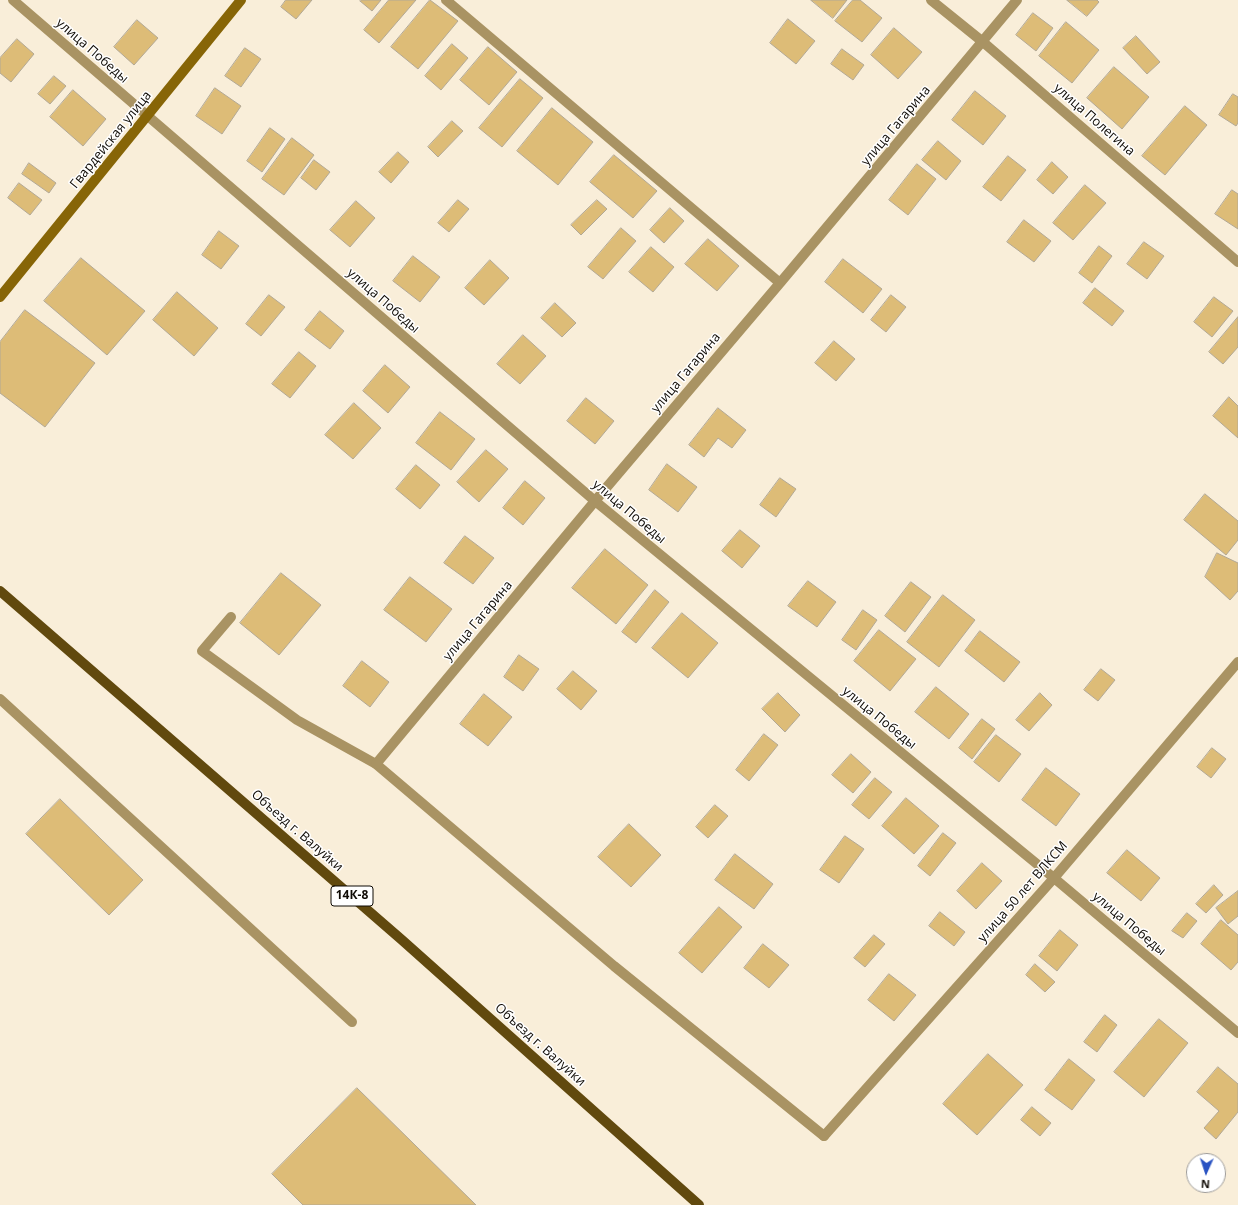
<!DOCTYPE html>
<html>
<head>
<meta charset="utf-8">
<style>
  body { margin:0 }
  #map { position:relative; width:1238px; height:1205px; overflow:hidden; background:#f9eed9; font-family:"Open Sans",sans-serif }
  canvas { display:block }
  .north { position:absolute; left:1186px; top:1153px; width:40px; height:40px; box-sizing:border-box; background:#fff; border:1px solid #9f9d9b; border-radius:50%; rotate:183deg; font-size:11px; font-weight:700; line-height:16px; text-align:center; color:#0f0b05 }
  .north::after { content:''; display:block; margin:auto; width:14px; height:18px; background:#2a53c2; clip-path:polygon(50% 0,100% 100%,50% 72%,0 100%) }
</style>
</head>
<body>
<div id="map">
<canvas width="1238" height="1205"></canvas>
<div class="north">N</div>
</div>
<script>
const ctx = document.querySelector('canvas').getContext('2d');
ctx.lineJoin = 'round';
function fill(path, color) { ctx.fillStyle = color; ctx.fill(path, 'evenodd'); }
function trace(path, color, width, dash) { ctx.strokeStyle = color; ctx.lineWidth = width; ctx.lineCap = dash ? 'butt' : 'round'; ctx.setLineDash(dash || []); ctx.stroke(path); }
function write(font, color, halo, rows, align = 'center') {
  ctx.font = font + ' "Open Sans",sans-serif'; ctx.lineWidth = 3; ctx.setLineDash([]); ctx.textBaseline = 'middle'; ctx.strokeStyle = halo; ctx.fillStyle = color; for (const [text, x, y, turn = 0] of rows) {
    ctx.save(); ctx.translate(x, y); ctx.rotate((+turn || 0) * Math.PI / 180); ctx.textAlign = isNaN(turn) ? turn : align; if (halo) ctx.strokeText(text, 0, 0); ctx.fillText(text, 0, 0); ctx.restore();
  }
}
const building = new Path2D(`
  M286,0H312L296,19L281,7Z
  M361,0H381L372,11L360,1Z
  M389,0H416L379,43L364,30Z
  M430,0L458,21L418,69L391,47Z
  M811,0H847L833,18Z
  M853,0H860L882,18L862,42L835,21Z
  M1067,0H1097L1099,2L1087,16Z
  M1033,13L1053,28L1036,51L1016,35Z
  M788,19L815,41L796,64L770,43Z
  M137,20L158,38L134,65L114,47Z
  M1066,22L1099,50L1072,83L1039,56Z
  M894,28L922,52L898,79L871,55Z
  M1136,36L1160,62L1147,74L1123,48Z
  M17,39L34,54L11,82L0,73V58Z
  M452,44L468,58L441,90L425,76Z
  M488,47L517,72L489,105L460,80Z
  M245,48L261,59L241,87L225,76Z
  M842,49L864,65L853,80L831,64Z
  M1114,67L1149,97L1122,129L1087,98Z
  M54,76L66,86L50,104L38,94Z
  M520,79L543,98L502,147L479,128Z
  M215,88L241,106L222,134L196,116Z
  M73,90L106,119L83,146L50,117Z
  M975,91L1006,116L983,145L952,120Z
  M1233,94L1238,97V123L1236,126L1219,115Z
  M1185,106L1207,125L1165,175L1142,156Z
  M552,108L593,142L558,185L517,151Z
  M452,121L463,131L438,157L428,147Z
  M270,128L285,139L262,172L247,161Z
  M292,138L314,155L284,195L262,179Z
  M938,141L961,161L946,180L922,160Z
  M398,152L409,162L391,183L379,172Z
  M614,155L657,191L633,218L590,182Z
  M1008,156L1026,170L1001,201L983,187Z
  M314,160L330,172L316,190L301,178Z
  M1052,162L1068,177L1053,194L1037,180Z
  M29,163L56,183L49,193L22,174Z
  M917,164L936,179L908,215L889,200Z
  M19,183L42,200L30,215L8,198Z
  M1085,185L1106,203L1073,240L1053,223Z
  M1232,190L1238,194V229L1215,214Z
  M458,200L469,209L449,232L438,223Z
  M597,200L607,209L581,235L571,225Z
  M356,201L375,218L350,247L330,230Z
  M670,208L684,221L664,243L650,230Z
  M1024,220L1051,241L1034,262L1007,242Z
  M621,228L636,241L603,279L588,267Z
  M219,231L239,246L221,269L202,255Z
  M708,239L739,266L717,291L685,264Z
  M1144,242L1164,256L1147,279L1127,264Z
  M1099,246L1112,256L1092,283L1079,273Z
  M651,247L674,267L653,292L629,272Z
  M413,256L440,277L420,302L393,281Z
  M81,258L145,311L107,355L44,301Z
  M843,259L882,289L863,313L825,282Z
  M490,260L509,278L484,305L465,288Z
  M1095,288L1124,311L1112,326L1083,303Z
  M177,292L218,328L194,356L153,320Z
  M269,295L285,307L261,336L246,324Z
  M891,295L906,307L886,332L871,320Z
  M1214,297L1233,311L1212,337L1194,322Z
  M555,303L576,323L562,337L541,318Z
  M25,310L95,363L45,427L0,393V342Z
  M320,311L344,331L330,349L305,330Z
  M1238,317V347L1223,364L1209,352Z
  M523,335L546,356L520,384L497,364Z
  M834,341L855,359L836,381L815,363Z
  M299,352L316,366L290,398L272,384Z
  M385,365L410,387L388,413L363,391Z
  M1229,397L1238,406V438L1213,416Z
  M586,398L614,421L595,444L567,421Z
  M354,403L381,428L353,459L325,435Z
  M718,408L746,430L732,448L718,438L704,457L689,445Z
  M440,412L475,439L451,470L416,443Z
  M486,450L508,469L479,502L457,482Z
  M667,464L697,487L678,512L649,490Z
  M416,465L440,485L420,509L396,489Z
  M780,478L796,489L776,517L760,505Z
  M525,481L545,498L523,525L503,508Z
  M1205,494L1238,521V540L1226,555L1184,520Z
  M740,530L760,546L742,568L722,551Z
  M465,536L494,558L473,584L444,563Z
  M605,549L648,585L616,624L572,588Z
  M1217,553L1238,563V591L1230,600L1205,577Z
  M281,573L321,605L279,655L240,623Z
  M410,577L452,609L426,642L384,610Z
  M808,581L836,602L817,627L788,606Z
  M911,582L931,597L905,632L885,616Z
  M655,590L669,602L636,643L622,632Z
  M943,595L975,620L939,667L907,642Z
  M863,610L877,620L856,650L842,640Z
  M682,613L718,643L688,678L652,648Z
  M879,630L916,659L890,691L854,661Z
  M980,631L1020,662L1004,682L965,651Z
  M519,655L539,669L523,691L504,677Z
  M362,661L389,682L370,707L343,686Z
  M1101,669L1115,680L1098,701L1084,690Z
  M573,671L597,691L581,710L557,689Z
  M936,687L969,714L949,739L915,712Z
  M778,693L800,715L785,732L762,709Z
  M1040,693L1052,705L1029,731L1016,720Z
  M484,694L512,717L488,746L460,724Z
  M982,719L995,729L972,759L959,748Z
  M764,734L778,745L749,781L736,770Z
  M996,735L1021,754L999,782L974,762Z
  M1212,748L1226,759L1211,778L1197,767Z
  M851,754L871,772L853,793L832,775Z
  M1046,768L1080,794L1056,826L1022,800Z
  M875,778L892,792L869,819L852,805Z
  M906,798L939,826L914,854L882,826Z
  M60,799L143,880L109,915L26,834Z
  M715,805L728,816L708,838L696,827Z
  M629,824L661,855L631,887L598,857Z
  M943,833L956,843L930,876L918,866Z
  M845,836L864,849L839,883L820,870Z
  M1127,850L1160,878L1141,901L1107,873Z
  M735,854L773,884L754,909L715,880Z
  M982,863L1002,881L976,909L957,891Z
  M1214,885L1223,895L1206,913L1196,904Z
  M1238,891V916L1228,924L1216,908Z
  M719,907L742,927L702,973L679,953Z
  M940,912L965,932L954,946L929,926Z
  M1187,913L1197,921L1183,938L1172,931Z
  M1221,920L1238,935V962L1231,970L1201,944Z
  M1060,930L1078,945L1057,971L1039,956Z
  M874,935L885,944L865,967L854,958Z
  M763,944L789,965L769,988L744,968Z
  M1035,964L1055,982L1045,992L1026,975Z
  M889,974L916,995L894,1021L868,1000Z
  M1105,1015L1117,1025L1097,1052L1084,1042Z
  M1159,1019L1188,1043L1144,1097L1114,1072Z
  M988,1054L1023,1085L977,1135L943,1104Z
  M1069,1059L1095,1080L1072,1110L1045,1090Z
  M1218,1067L1238,1084V1112L1216,1139L1204,1128L1219,1111L1197,1092Z
  M357,1088L476,1205H303L272,1174Z
  M1032,1107L1051,1123L1040,1136L1021,1120Z`);
const lane = new Path2D(`
  M231,617L202,651L297,720L376,764L614,966L824,1136
  M0,699L352,1022`);
const street = new Path2D(`
  M13,0L595,501L1054,878L1238,1033
  M446,0L780,283
  M931,0L983,42L1238,262
  M376,764L595,501L780,283L1017,0
  M824,1136L1054,878L1238,662`);
const secondary = new Path2D(`
  M0,297L241,0`);
const primary = new Path2D(`
  M0,591L402,940L699,1205`);
const shields = [
  [352,896,42]
];
const shieldNames = [
  ["14К-8",352,896]
];
const streetNames = [
  ["улица Победы",92,51,41],
  ["улица Полегина",1094,120,41],
  ["улица Гагарина",896,126,-50],
  ["Гвардейская улица",111,140,-51],
  ["улица Победы",383,301,41],
  ["улица Гагарина",686,373,-50],
  ["улица Победы",629,512,40],
  ["улица Гагарина",478,621,-50],
  ["улица Победы",879,718,39],
  ["Объезд г. Валуйки",297,831,41],
  ["улица 50 лет ВЛКСМ",1023,892,-49],
  ["улица Победы",1129,924,40],
  ["Объезд г. Валуйки",540,1045,42]
];
fill(building, '#ddbc77');
trace(building, '#b2a895', 1);
trace(lane, '#a99363', 10);
trace(street, '#a99363', 10);
trace(secondary, '#876507', 10);
trace(primary, '#61490e', 10);
for (const [x, y, w] of shields) { const box = new Path2D(); box.roundRect(x - w / 2, y - 10, w, 20, 3); ctx.fillStyle = '#fff'; ctx.fill(box); trace(box, '#0f0b05', 1); }
write('bold 12px', '#0f0b05', null, shieldNames);
write('13px', '#0f0b05', '#fff', streetNames);
</script>
</body>
</html>
